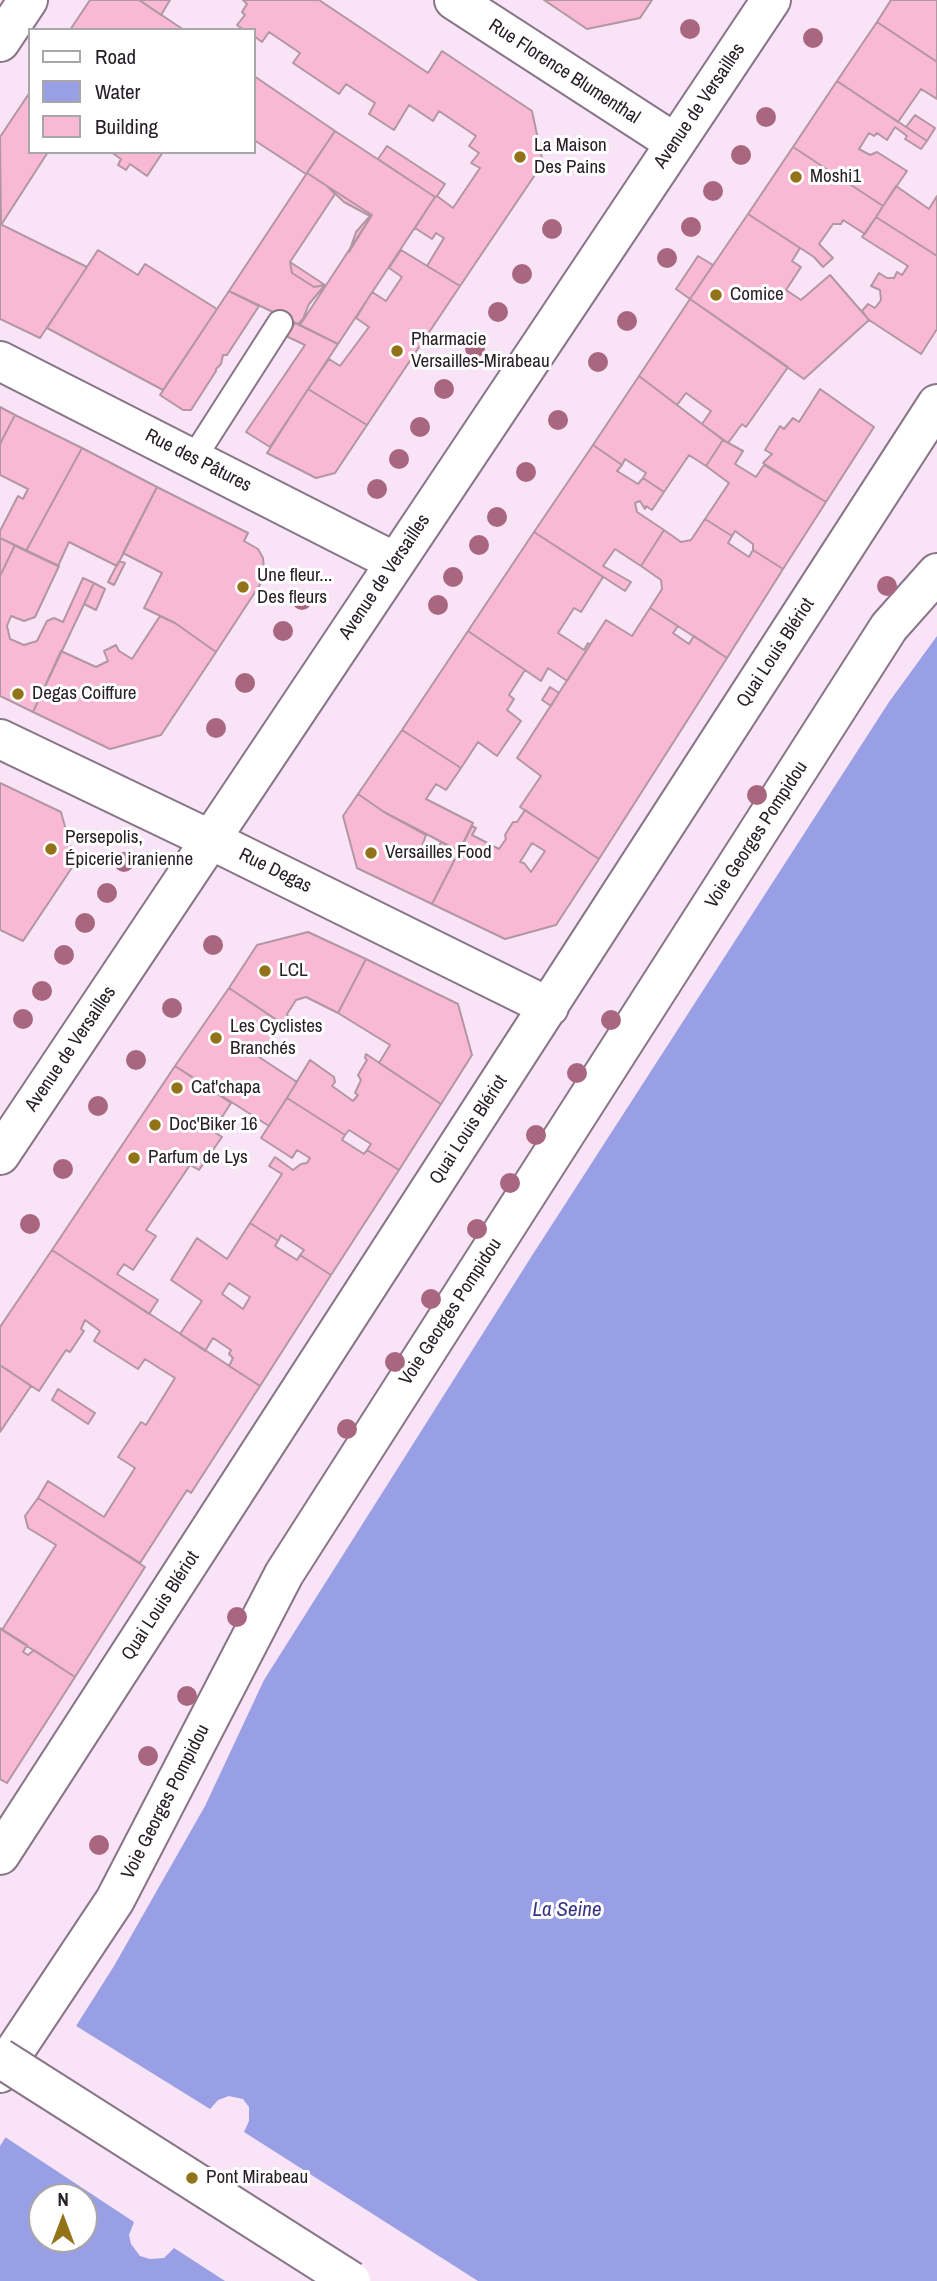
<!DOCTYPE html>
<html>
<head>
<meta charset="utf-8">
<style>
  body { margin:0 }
  #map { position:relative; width:937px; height:2281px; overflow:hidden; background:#f8e3f7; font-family:"Archivo Narrow",sans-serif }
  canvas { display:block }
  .legend { position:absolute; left:28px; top:28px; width:228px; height:126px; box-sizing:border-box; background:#fff; border:2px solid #a9a6a9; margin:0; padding:9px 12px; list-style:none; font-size:21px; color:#282027 }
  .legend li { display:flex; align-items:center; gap:14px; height:35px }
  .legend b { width:35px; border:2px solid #a9a6a9 }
  .north { position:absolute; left:28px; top:2183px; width:70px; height:70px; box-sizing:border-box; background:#fff; border:2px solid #a9a6a9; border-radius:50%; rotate:0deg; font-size:19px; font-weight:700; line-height:28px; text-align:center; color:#282027 }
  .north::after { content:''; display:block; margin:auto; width:24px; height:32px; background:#927319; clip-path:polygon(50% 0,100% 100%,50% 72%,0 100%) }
</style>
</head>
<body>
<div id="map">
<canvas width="937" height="2281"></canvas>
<ul class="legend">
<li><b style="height:9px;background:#fff"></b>Road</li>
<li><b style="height:19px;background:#999fe5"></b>Water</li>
<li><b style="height:19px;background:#f9b9d4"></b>Building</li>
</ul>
<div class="north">N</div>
</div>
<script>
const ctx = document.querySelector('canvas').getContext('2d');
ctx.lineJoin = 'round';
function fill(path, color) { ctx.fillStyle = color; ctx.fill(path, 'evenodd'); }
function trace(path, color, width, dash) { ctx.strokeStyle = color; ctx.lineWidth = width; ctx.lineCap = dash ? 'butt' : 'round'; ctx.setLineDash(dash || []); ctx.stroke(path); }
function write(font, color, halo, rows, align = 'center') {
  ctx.font = font + ' "Archivo Narrow",sans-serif'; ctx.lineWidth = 6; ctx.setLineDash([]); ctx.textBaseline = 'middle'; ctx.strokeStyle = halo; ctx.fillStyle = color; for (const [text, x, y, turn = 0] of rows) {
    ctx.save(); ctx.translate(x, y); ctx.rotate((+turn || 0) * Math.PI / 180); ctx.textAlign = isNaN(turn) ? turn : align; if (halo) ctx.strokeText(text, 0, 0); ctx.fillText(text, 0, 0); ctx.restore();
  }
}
const water = new Path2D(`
  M937,636V2281H0V2146L114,1966L205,1806L264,1680L533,1254L889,702ZM42,2197H84V2239H42Z`);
const pier = new Path2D(`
  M73,2024L210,2109L218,2100L229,2096L243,2099L249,2107V2121L244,2132L478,2281H225L174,2248L164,2258L150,2259L140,2256L131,2244L129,2235L134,2222L2,2135Z`);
const building = new Path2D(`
  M90,0H139L184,30H70Z
  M139,0H170L161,15Z
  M243,0H319L428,73L442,51L532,111L543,163L460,286L427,266L444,238L436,233L432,239L415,228L435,197L437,196L453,208L480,168L471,163L479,153L469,146L476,136L439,111L433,121L409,105L394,130L369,114L375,103L346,84L339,94L293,63L300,53L269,32L262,42L254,36V30H244L237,25L245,15L242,12L247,4Z
  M544,0H652L640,18L587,29Z
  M891,0H937V62L877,22Z
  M877,22L937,62V99L921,89L898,122L837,81Z
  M254,76L335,131L306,174L254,140Z
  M837,81L927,141L921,149L905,139L907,136L895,127L887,140L877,133L874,136L869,133L859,149L870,155L877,152L907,171L883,206L793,147Z
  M30,92V152H48L1,225L0,137Z
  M915,115L935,128L927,141L906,127Z
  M335,131L435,197L338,344L300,325L372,215L307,173Z
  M387,146L445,184L437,196L435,197L378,159Z
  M793,147L883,206L865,234L843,220L841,224H833L819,244L833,258L823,267L814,257L748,214Z
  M111,152H163L147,176L130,164L126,170L118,165L121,159Z
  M307,173L327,186L335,194L290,262L292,273L314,287L325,285L309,304L303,319L298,324L229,291Z
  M327,186L372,215L349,252L356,232L370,216L344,202Z
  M896,186L929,209L937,196V256L876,217Z
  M748,214L800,248L792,261L801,267L786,290L801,300L830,275L869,320L804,379L690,299Z
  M876,217L937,256V329L921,354L869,320L862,311L868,304L875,308L881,300L880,290L871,286L879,273L887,278H894L897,272L902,275L908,266L862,237Z
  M0,224L87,267L40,338L0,319Z
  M98,250L138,275L145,264L217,309L163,390L47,328Z
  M401,250L460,286L367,425L308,389L329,359L340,366L369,327L356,318L372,292L386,301L402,277L389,268Z
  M698,256L713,265L690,299L676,289Z
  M290,262L325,285L314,287L292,273Z
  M229,291L259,306L227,355H223L221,364L216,369V371L191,410H183L160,395Z
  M690,299L788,367L746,427L742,424L728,443L702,424L711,411L686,393L677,405L639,376Z
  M295,323L338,344L270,447L246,432L305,345L286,336Z
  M639,376L723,440L706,466L689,455L664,492L643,478L646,473L625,459L622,465L593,445Z
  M308,389L367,425L335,473L316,478L267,453Z
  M820,389L874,427L826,502L763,463L772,454L765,450L780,426L784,429L793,418L799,422Z
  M0,407L15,415L0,444Z
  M15,415L82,448L26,551L0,538V531L18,496L23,499L28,489L0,475V444Z
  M723,440L743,451L735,464L756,477L764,465L826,502L783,569L753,550V544L735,531L732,536L705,519L729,483L706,466Z
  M593,445L622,465L617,471L638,484L643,478L664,492L652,510L646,506L645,509L640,501L635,503L637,512L664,530L641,566L615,549L603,566L631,582L625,591L534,532Z
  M82,448L157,487L117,566L69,542L58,566L26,551Z
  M157,487L248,533L244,541L258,549L263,558L264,569L259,582L261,583L216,652L175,623L144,608L162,573L123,553Z
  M705,519L732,536L728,543L749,557L753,550L783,569L727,658L650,608L662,589L661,580L641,566L664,530L681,542L691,540Z
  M534,532L603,577L581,612L574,608L558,633L584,650L588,643L590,645L567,681L548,668L541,681L468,631Z
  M0,538L15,545L0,576Z
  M15,545L59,566L35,617L24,621L11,616L7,626L10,639L24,645L37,641L47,621L54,618L63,622L83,578L94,583L33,712L0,696V576Z
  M119,561L125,563L114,585L108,582Z
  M94,583L105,589L96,610L84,604Z
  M650,608L678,626L673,633L689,644L694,636L727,658L599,859L520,807L541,776L517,758L606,620L632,636Z
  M160,616L175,623L216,652L161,735L110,749L33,712L61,651L96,667L108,661L104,651L116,645L119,651L132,659Z
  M468,631L525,670L509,695L514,699L507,710L521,721L497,756L478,742L461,768L402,730Z
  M550,687L559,693L551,706L542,700Z
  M402,730L461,768L446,790L436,784L426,799L473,823L459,851L384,812L358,794Z
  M0,783L61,812L75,863L23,941L0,930Z
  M358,794L384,812L426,835L422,846L432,851L438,849L441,842L459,851L432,904L357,868L343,816Z
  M525,810L599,859L556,925L505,939L432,904L472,826L476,828L472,835L499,849L506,839L505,835L513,822H517ZM532,843L545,851L531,872L524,863L520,862Z
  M308,932L366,959L338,1013L306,997L296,1000L287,1014L291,1025L289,1028L229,988L257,945Z
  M366,959L458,1004L472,1055L441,1104L379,1063L390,1045L338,1013Z
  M229,988L281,1023L259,1057L297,1082L269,1126L175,1066Z
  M366,1054L441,1104L399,1170L367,1150L371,1144L349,1130L345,1135L287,1098L310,1060L334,1077L335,1082L332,1086L353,1101L358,1095L355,1093L361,1080L358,1075L367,1060L365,1058Z
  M175,1066L231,1103L213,1131L222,1137L199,1170L190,1165L146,1230L156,1236L133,1270L124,1264L117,1274L158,1300L149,1314L52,1250Z
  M287,1098L345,1135L342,1140L364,1154L367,1150L399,1170L331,1275L300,1255L304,1250L281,1235L278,1241L250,1223L282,1174L269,1166L275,1157L293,1170L301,1164L307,1163L310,1158L297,1150L292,1158L261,1138Z
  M250,1223L278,1241L275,1246L297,1260L300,1255L331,1275L260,1386L229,1366L233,1358L229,1354L231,1350L213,1338L205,1351L180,1334L202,1301L171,1280L197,1238L227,1259ZM229,1283L250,1297L243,1309L222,1294Z
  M52,1250L260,1386L191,1493L187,1490L140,1563L38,1498L48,1481L104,1517L135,1468L118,1457L141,1422L146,1425L175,1378L145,1359L138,1369L94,1341L100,1331L85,1320L81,1329L84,1331L70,1352L66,1350L39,1391L0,1365V1327Z
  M0,1365L31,1386L0,1432Z
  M58,1389L95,1413L88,1424L52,1400Z
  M38,1498L145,1567L75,1677L2,1630L56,1545L28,1528L25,1516Z
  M0,1628L27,1645L23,1652L28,1655L34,1650L75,1677L7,1783L0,1779Z`);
const lane = new Path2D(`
  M193,459L280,323`);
const street = new Path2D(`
  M454,0L675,143
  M0,42L28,0
  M0,361L395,562
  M0,739L211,840L549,1007
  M0,1855L937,404`);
const primary = new Path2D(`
  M0,1155L771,0
  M0,2073L115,1900L284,1574L889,627L937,573`);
const secondaryBridge = new Path2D(`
  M0,2058L351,2281`);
const trees = [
  [690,29],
  [813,38],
  [766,117],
  [741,155],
  [713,191],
  [691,227],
  [552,229],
  [667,258],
  [522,274],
  [498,312],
  [627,321],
  [475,348],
  [598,362],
  [444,389],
  [558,420],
  [420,427],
  [399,459],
  [526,472],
  [377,489],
  [497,517],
  [479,545],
  [453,577],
  [887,586],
  [302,600],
  [438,605],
  [283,631],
  [245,683],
  [216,728],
  [757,795],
  [124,862],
  [107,893],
  [85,923],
  [213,945],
  [64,955],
  [42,991],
  [172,1008],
  [23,1019],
  [611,1020],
  [136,1060],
  [577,1073],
  [98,1106],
  [536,1135],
  [63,1169],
  [510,1183],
  [30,1224],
  [477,1229],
  [431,1299],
  [395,1362],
  [347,1429],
  [237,1617],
  [187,1696],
  [148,1756],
  [99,1845]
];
const markers = [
  [520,157,7,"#927319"],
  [796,177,7,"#927319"],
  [716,295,7,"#927319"],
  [397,351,7,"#927319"],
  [243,587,7,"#927319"],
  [18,694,7,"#927319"],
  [51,849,7,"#927319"],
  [371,853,7,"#927319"],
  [265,971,7,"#927319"],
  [216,1038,7,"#927319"],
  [177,1088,7,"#927319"],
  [155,1125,7,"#927319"],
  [134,1158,7,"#927319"],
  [192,2178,7,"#927319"]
];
const streetNames = [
  ["Rue Florence Blumenthal",564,72,33],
  ["Avenue de Versailles",700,106,-56],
  ["Rue des Pâtures",198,461,27],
  ["Avenue de Versailles",385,577,-56],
  ["Quai Louis Blériot",776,653,-57],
  ["Voie Georges Pompidou",757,835,-57],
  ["Rue Degas",275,871,26],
  ["Avenue de Versailles",71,1049,-56],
  ["Quai Louis Blériot",469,1130,-57],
  ["Voie Georges Pompidou",451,1312,-57],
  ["Quai Louis Blériot",161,1606,-57],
  ["Voie Georges Pompidou",166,1802,-63]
];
const poiNames = [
  ["La Maison",534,146],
  ["Des Pains",534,168],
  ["Moshi1",810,177],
  ["Comice",730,295],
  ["Pharmacie",411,340],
  ["Versailles-Mirabeau",411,362],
  ["Une fleur...",257,576],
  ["Des fleurs",257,598],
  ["Degas Coiffure",32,694],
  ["Persepolis,",65,838],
  ["Épicerie iranienne",65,860],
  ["Versailles Food",385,853],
  ["LCL",279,971],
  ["Les Cyclistes",230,1027],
  ["Branchés",230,1049],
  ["Cat'chapa",191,1088],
  ["Doc'Biker 16",169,1125],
  ["Parfum de Lys",148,1158],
  ["Pont Mirabeau",206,2178]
];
const waterNames = [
  ["La Seine",567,1910]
];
fill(water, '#999fe5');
fill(pier, '#f8e3f7');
fill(building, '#f9b9d4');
trace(building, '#b297a2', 2);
trace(lane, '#887587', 28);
trace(street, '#887587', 42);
trace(primary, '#887587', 42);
trace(lane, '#fff', 24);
trace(street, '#fff', 38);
trace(primary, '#fff', 38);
trace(secondaryBridge, '#887587', 42, []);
trace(secondaryBridge, '#fff', 38);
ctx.fillStyle = '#a8667f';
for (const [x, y] of trees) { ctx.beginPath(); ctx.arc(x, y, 10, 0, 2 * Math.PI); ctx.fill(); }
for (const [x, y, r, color] of markers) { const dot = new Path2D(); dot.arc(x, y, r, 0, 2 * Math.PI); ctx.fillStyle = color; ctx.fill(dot); trace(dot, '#fff', 2.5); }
write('19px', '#282027', '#fff', streetNames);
write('19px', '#282027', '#fff', poiNames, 'left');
write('italic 21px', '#373384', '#fff', waterNames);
</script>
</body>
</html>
